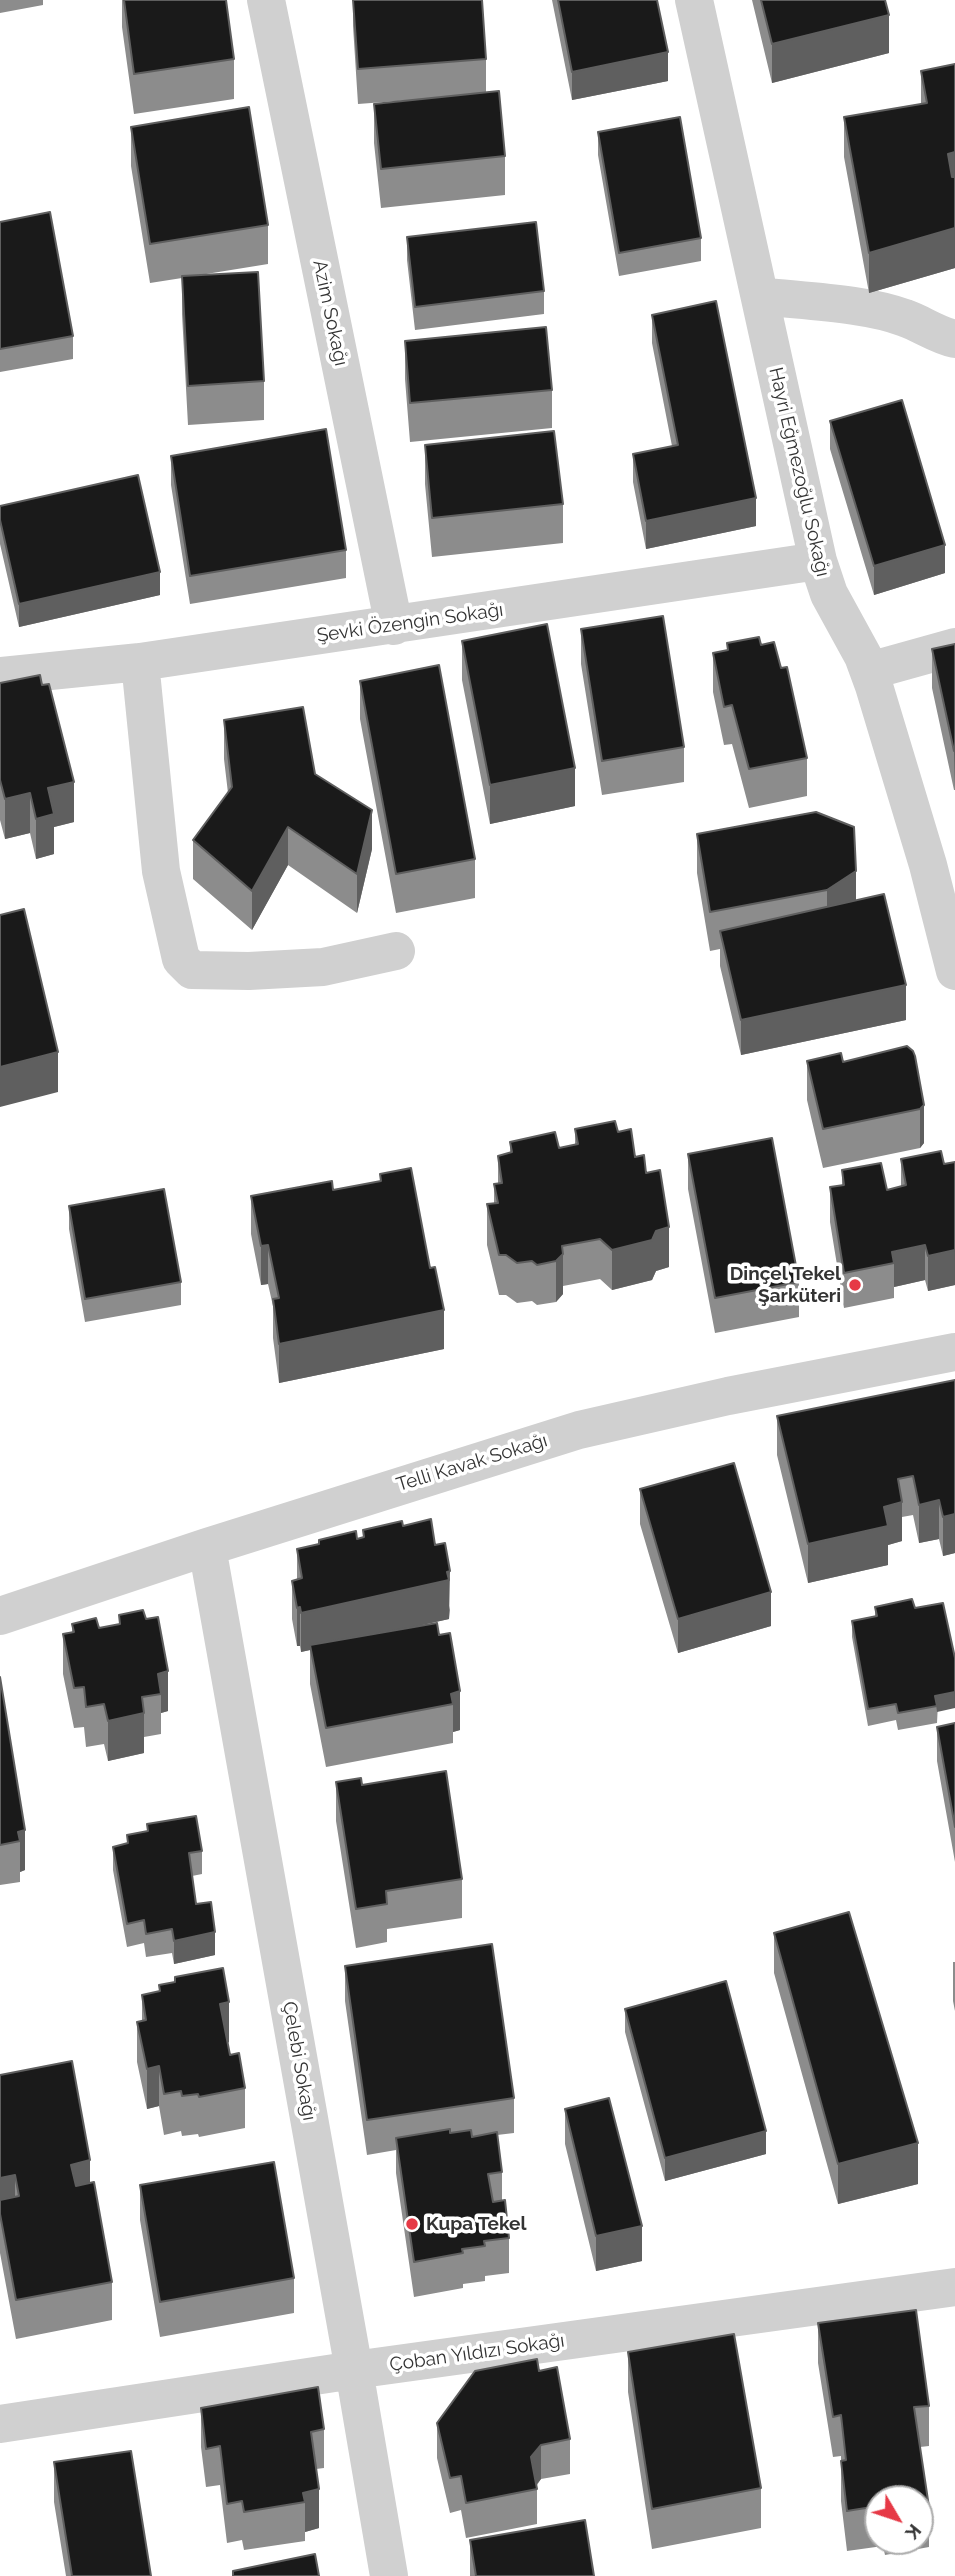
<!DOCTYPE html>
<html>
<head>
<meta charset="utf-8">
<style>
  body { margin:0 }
  #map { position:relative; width:955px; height:2576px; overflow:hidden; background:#fff; font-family:Raleway,sans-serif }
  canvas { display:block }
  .north { position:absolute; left:864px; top:2485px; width:70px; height:70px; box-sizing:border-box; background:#fff; border:2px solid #adadad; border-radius:50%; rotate:129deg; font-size:19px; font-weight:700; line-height:28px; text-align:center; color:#333 }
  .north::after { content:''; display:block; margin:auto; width:24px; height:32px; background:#e63946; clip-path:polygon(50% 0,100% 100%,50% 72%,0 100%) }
</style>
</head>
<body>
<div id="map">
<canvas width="955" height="2576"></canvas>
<div class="north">K</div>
</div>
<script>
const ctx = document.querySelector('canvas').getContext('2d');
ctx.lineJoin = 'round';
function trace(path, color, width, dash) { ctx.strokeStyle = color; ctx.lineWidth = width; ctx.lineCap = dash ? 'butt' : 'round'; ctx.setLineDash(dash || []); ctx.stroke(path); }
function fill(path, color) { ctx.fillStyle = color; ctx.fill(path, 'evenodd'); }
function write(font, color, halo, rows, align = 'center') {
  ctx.font = font + ' Raleway,sans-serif'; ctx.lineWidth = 7; ctx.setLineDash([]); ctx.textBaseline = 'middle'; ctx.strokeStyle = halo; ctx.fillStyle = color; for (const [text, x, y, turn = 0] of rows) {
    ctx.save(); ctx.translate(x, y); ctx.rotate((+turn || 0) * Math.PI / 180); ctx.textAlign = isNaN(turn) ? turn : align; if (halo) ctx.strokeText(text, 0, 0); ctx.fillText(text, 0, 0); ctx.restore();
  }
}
const minor = new Path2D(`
  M266,0L394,626
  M694,0L818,561L829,594L863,656L874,686L928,865L955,971
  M760,296C802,301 866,303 905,318C922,324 937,335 955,339
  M140,662L161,871L181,959L192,970L249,971L323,967L396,951
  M869,671L955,647
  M0,676L140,662L818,561
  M207,1547L354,2370L389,2576
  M0,1616L207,1547L579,1430L728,1396L955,1352
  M0,2424L354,2370L955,2287`);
const wall = new Path2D(`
  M0,0H43V5L0,13Z
  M122,0H226L234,59V99L134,114L122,27Z
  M353,0H482L486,59V93L505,156V195L381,208L374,143V104L437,98L358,104L353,26Z
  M552,0H657L668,81L572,100Z
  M752,0H885L889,53L772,83Z
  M955,64V268L869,293L844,157V117L921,104V71Z
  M131,127L268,225V264L200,275L264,381V420L188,425L182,314V278L150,283L131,166Z
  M598,132L701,238V261L619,276L598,155Z
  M0,222L73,336V359L0,372Z
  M407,237L544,291V314L415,330L407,260Z
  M652,315L756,526L646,549L633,482V454L672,446L652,343Z
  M405,341L552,390V428L410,442L405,379Z
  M830,421L945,573L874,595L830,449Z
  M425,445L563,504V543L432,557L425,484Z
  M171,456L346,550V578L190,604L171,485Z
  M0,506L160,595L19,627L0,544Z
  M581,629L684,747V782L602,795L581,664Z
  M462,641L575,806L490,824L462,680Z
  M727,643L761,645L781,668L807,758V796L749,808L732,744L724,745L713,692V653L727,650Z
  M955,644V790H954L932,688V649Z
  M360,681L475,859V898L396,913L360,719Z
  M0,683L42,685L74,822L54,827V854L36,859L30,833L5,839L0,820Z
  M224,720L315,774L372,849L357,913L288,865L252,930L193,879V840L228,793L224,759Z
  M697,834L856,900L906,1020L741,1055L720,966V949L710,951L697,873Z
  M807,1061L843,1062L924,1105V1143L920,1148L823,1168L807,1100Z
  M575,1129L618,1132L646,1173L669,1267L656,1271L652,1280L612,1290L600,1279L563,1286V1294L556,1302L537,1305L532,1301L517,1303L506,1295H499L487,1245V1204H494V1184H498V1156L510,1153V1142L559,1148L575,1145Z
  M688,1154L799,1282V1317L715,1333L688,1189Z
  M901,1159L944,1164L955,1162V1285L928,1291L925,1280L894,1287V1298L844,1308L830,1222V1187L842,1185V1170L887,1190L901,1186Z
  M380,1174L444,1349L279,1383L273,1338V1306L268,1284L261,1285L251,1234V1196L333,1190L380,1182Z
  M69,1206L181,1282V1305L85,1322L69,1229Z
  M955,1380V1553L943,1556L939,1539L919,1543L913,1515L902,1517V1541L888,1545V1565L808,1583L777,1455V1416Z
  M640,1489L771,1626L678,1653L640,1524Z
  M403,1526L435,1545L450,1610L449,1619L408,1628L437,1623L460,1730L453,1732V1743L326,1767L310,1684V1650L301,1652L300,1646H297L292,1619V1581L297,1579V1549L363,1538V1530Z
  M943,1603L937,1723L898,1730L896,1720L868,1726L852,1637V1621L875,1616V1607L915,1608Z
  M143,1610L168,1711L161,1713V1734L144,1737V1753L108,1761L104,1744L86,1747L84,1727L74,1728L63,1674V1634L72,1633V1624L99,1628L119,1624V1615Z
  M0,1677L25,1870L20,1872V1882L0,1885Z
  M955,1723V1862L937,1761V1727Z
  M336,1782L362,1785L462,1879V1918L387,1929V1942L356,1948L336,1821Z
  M147,1824L202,1851V1874L192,1876L196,1904L215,1955L174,1964L172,1953L146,1957L144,1943L127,1947L113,1870V1847L127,1844V1835L147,1831Z
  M774,1933L918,2184L838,2204L774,1973Z
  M953,1962H955V2011L953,2001Z
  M345,1966L514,2098V2133L497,2135L502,2172V2200L509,2238V2273L485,2276V2281L463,2284V2288L414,2297L396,2173V2150L367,2155L345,2001Z
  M159,1985L229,2042L228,2043L230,2055L245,2088V2128L199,2137L198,2134L182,2136L181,2131L164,2135L159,2106L147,2109L137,2062V2022L142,2021V1995L159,1991Z
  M625,2009L766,2154L665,2181L625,2032Z
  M0,2075L90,2183L112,2282V2320L16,2339L0,2253Z
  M565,2109L642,2261L596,2271L565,2144Z
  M140,2185L294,2278V2313L160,2337L140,2220Z
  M818,2323L929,2406V2446L920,2447L929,2507V2547L885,2555L883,2546L847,2551L841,2501V2456L833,2457L818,2363ZM878,2499H920V2541H878Z
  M628,2352L761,2488V2528L652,2549L628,2392Z
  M539,2371L570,2439V2474L541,2479L537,2485V2524L466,2538L461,2510L450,2513L437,2458V2423Z
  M201,2408L324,2429V2468L316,2469L319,2528L305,2532V2541L244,2550L242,2540L227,2543L220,2485L206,2487L201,2447Z
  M54,2462L151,2576H66L54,2502Z
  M470,2540L594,2576H470Z`);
const shadedWall = new Path2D(`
  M889,15V53L772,83V44Z
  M668,52V81L572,100V72Z
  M955,152V193L948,154Z
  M955,228V268L869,293V253Z
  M756,498V526L646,549V521Z
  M945,545V573L874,595V566Z
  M160,572V595L19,627V604Z
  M954,751H955L954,790Z
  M575,768V806L490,824V785Z
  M74,782V822L54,827V854L36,859V819L48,788Z
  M30,793V833L5,839V799Z
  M372,810V849L357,913V874Z
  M288,827V865L252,930V891Z
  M856,871V910L827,929V890Z
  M906,985V1020L741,1055V1020Z
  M58,1052V1092L0,1107V1067Z
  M924,1105V1143L920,1148V1109Z
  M669,1227V1267L656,1271L652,1280L612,1290V1250L656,1231Z
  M268,1245V1284L261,1285V1246Z
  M925,1245V1280L894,1287V1263L892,1252Z
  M955,1250V1285L928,1291V1256Z
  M563,1254V1294L556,1302V1261Z
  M444,1310V1349L279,1383V1344Z
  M939,1500V1539L919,1543V1505Z
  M902,1502V1541L888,1545V1565L808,1583V1544L884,1507Z
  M955,1514V1553L943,1556V1517Z
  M450,1571L449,1619L311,1650L310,1645V1650L301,1652V1613Z
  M771,1592V1626L678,1653V1619Z
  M300,1607V1646H297V1608Z
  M168,1671V1711L161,1713V1694L158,1674Z
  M460,1691V1730L453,1732V1704L451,1694Z
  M955,1692V1708L937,1712L935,1696Z
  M144,1713V1753L108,1761V1721Z
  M25,1830V1870L20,1872V1841L18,1832Z
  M215,1932V1955L174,1964V1941Z
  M229,2002V2042L220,2045V2004Z
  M159,2066V2106L147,2109V2069Z
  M766,2131V2154L665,2181V2158Z
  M918,2143V2184L838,2204V2164Z
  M90,2160V2199L71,2203V2165Z
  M15,2175V2214H0V2178Z
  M642,2226V2261L596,2271V2236Z
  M541,2445V2479L532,2490L531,2457Z
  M319,2489V2528L305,2532V2502L303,2493Z`);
const building = new Path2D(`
  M124,0H226L234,59L134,74Z
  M353,0H482L486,59L358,69Z
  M558,0H657L668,52L572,72Z
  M761,0H885L889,15L772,44Z
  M955,64V152L948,154L952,177H955V228L869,253L844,117L927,103L921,71Z
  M499,91L505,156L381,169L374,104Z
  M249,107L268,225L150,244L131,127Z
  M680,117L701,238L619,253L598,132Z
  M50,212L73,336L0,349V222Z
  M536,222L544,291L415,307L407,237Z
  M258,272L264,381L188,386L182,276Z
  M716,301L756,498L646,521L633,454L678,445L652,315Z
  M546,327L552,390L410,403L405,341Z
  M902,400L945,545L874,566L830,421Z
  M326,429L346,550L190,576L171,456Z
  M554,431L563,504L432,518L425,445Z
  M138,475L160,572L19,604L0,520V506Z
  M663,616L684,747L602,761L581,629Z
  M547,624L575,768L490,785L462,641Z
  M759,637L761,645L774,642L781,668L787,667L807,758L749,769L732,705L724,707L713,653L728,650L727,643Z
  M955,644V751H954L932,649Z
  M439,665L475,859L396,874L360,681Z
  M40,675L42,685L49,684L74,782L48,788L54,814L36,819L30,793L5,799L0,780V683Z
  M303,707L315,774L372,810L357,874L288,827L252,891L193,840L232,787L224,720Z
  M816,812L854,827L856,871L827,890L710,912L697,834Z
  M884,894L906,985L741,1020L720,931Z
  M24,909L58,1052L0,1067V915Z
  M907,1046L913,1051L915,1056L924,1105L920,1109L823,1129L807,1061L841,1053L843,1062Z
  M615,1121L618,1132L631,1129L635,1157L644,1155L646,1173L660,1170L669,1227L656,1231L652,1240L612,1250L600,1239L562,1246L563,1254L556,1261L537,1265L532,1261L517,1263L506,1255H499L487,1204L498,1203L494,1184L502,1183L498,1156L512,1152L510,1142L555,1132L559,1148L578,1144L575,1129Z
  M772,1138L799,1282L715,1298L688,1154Z
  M941,1151L944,1164L955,1162V1250L928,1256L925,1245L892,1252L894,1263L844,1273L830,1187L844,1185L842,1170L881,1163L887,1190L906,1185L901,1159Z
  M411,1168L430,1268L435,1267L444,1310L279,1344L273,1299L279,1298L268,1245L261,1246L251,1196L332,1181L333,1190L381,1181L380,1174Z
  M164,1189L181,1282L85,1299L69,1206Z
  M955,1380V1514L943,1517L939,1500L919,1505L913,1476L898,1479L902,1502L884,1507L888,1526L808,1544L777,1416Z
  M734,1463L771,1592L678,1619L640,1489Z
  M431,1519L435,1545L445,1543L450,1571L447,1572L449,1580L301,1613L300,1607L297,1608L292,1581L302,1578L297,1549L319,1544V1540L356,1531L357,1539L364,1537L363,1530L402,1521L403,1526Z
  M912,1599L915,1608L943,1603L955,1658V1692L935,1696L937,1706L898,1713L896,1704L868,1709L852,1621L877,1616L875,1607Z
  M143,1610L146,1619L158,1617L168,1671L158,1674L161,1694L142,1697L144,1713L108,1721L104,1704L86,1707L84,1687L74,1688L63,1634L74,1632L72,1624L96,1618L99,1628L120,1624L119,1615Z
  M437,1623L439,1635L450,1633L460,1691L451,1694L453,1704L326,1728L310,1645Z
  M0,1677L25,1830L18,1832L20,1841L0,1845Z
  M955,1723V1827L937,1727Z
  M446,1771L462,1879L386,1891L387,1904L356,1909L336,1782L361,1778L362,1785Z
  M196,1816L202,1851L189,1853L196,1904L211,1902L215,1932L174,1941L172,1929L146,1934L144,1920L127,1924L113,1847L128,1843L127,1835L148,1831L147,1824Z
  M849,1912L918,2143L838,2164L774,1933Z
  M492,1944L514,2098L367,2120L345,1966Z
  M223,1968L229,2002L220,2004L230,2055L239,2053L245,2088L199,2097L198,2094L182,2096L181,2091L164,2094L159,2066L147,2069L137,2022L146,2020L142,1995L160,1991L159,1985L175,1982V1977Z
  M726,1981L766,2131L665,2158L625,2009Z
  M72,2061L90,2160L71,2165L76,2186L94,2182L112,2282L16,2300L0,2214V2200L19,2196L15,2175L0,2178V2075Z
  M609,2098L642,2226L596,2236L565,2109Z
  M450,2129V2133L471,2130L472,2137L497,2132L502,2172L488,2174L493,2202L505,2200L509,2238L484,2241L485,2246L462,2249L463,2253L414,2262L396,2138Z
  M274,2162L294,2278L160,2302L140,2185Z
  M916,2310L929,2406L914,2407L929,2507L920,2508V2499H878V2506L847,2511L841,2461L846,2460L841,2415L833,2417L818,2323Z
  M734,2334L761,2488L652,2509L628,2352Z
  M537,2359L539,2371L557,2367L570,2439L541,2445L531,2457L537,2489L466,2503L461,2476L450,2478L437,2423L475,2371Z
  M318,2387L324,2429L311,2432L319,2489L303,2493L305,2502L244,2512L242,2501L227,2504L220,2446L206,2449L201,2408Z
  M131,2451L151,2576H72L54,2462Z
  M585,2520L594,2576H476L470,2540Z
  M315,2554L319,2576H233V2571Z`);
const markers = [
  [855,1285,7,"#e63946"],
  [412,2224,7,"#e63946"]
];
const streetNames = [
  ["Azim Sokağı",330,313,78],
  ["Hayri Eğmezoğlu Sokağı",799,472,77],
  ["Şevki Özengin Sokağı",410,623,-8],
  ["Telli Kavak Sokağı",472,1463,-17],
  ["Çelebi Sokağı",299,2061,80],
  ["Çoban Yıldızı Sokağı",477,2353,-8]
];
const poiNames = [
  ["Dinçel Tekel",841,1274],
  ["Şarküteri",841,1296],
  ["Kupa Tekel",426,2224,"left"]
];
trace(minor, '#d0d0d0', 38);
fill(wall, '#8c8c8c');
fill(shadedWall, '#5f5f5f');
fill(building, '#1a1a1a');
trace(building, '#5f5f5f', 2);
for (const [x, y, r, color] of markers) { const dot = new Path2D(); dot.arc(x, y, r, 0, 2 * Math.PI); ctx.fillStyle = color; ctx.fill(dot); trace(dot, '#fff', 2.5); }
write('19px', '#333', '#fff', streetNames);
write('bold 19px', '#333', '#fff', poiNames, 'right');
</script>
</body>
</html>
